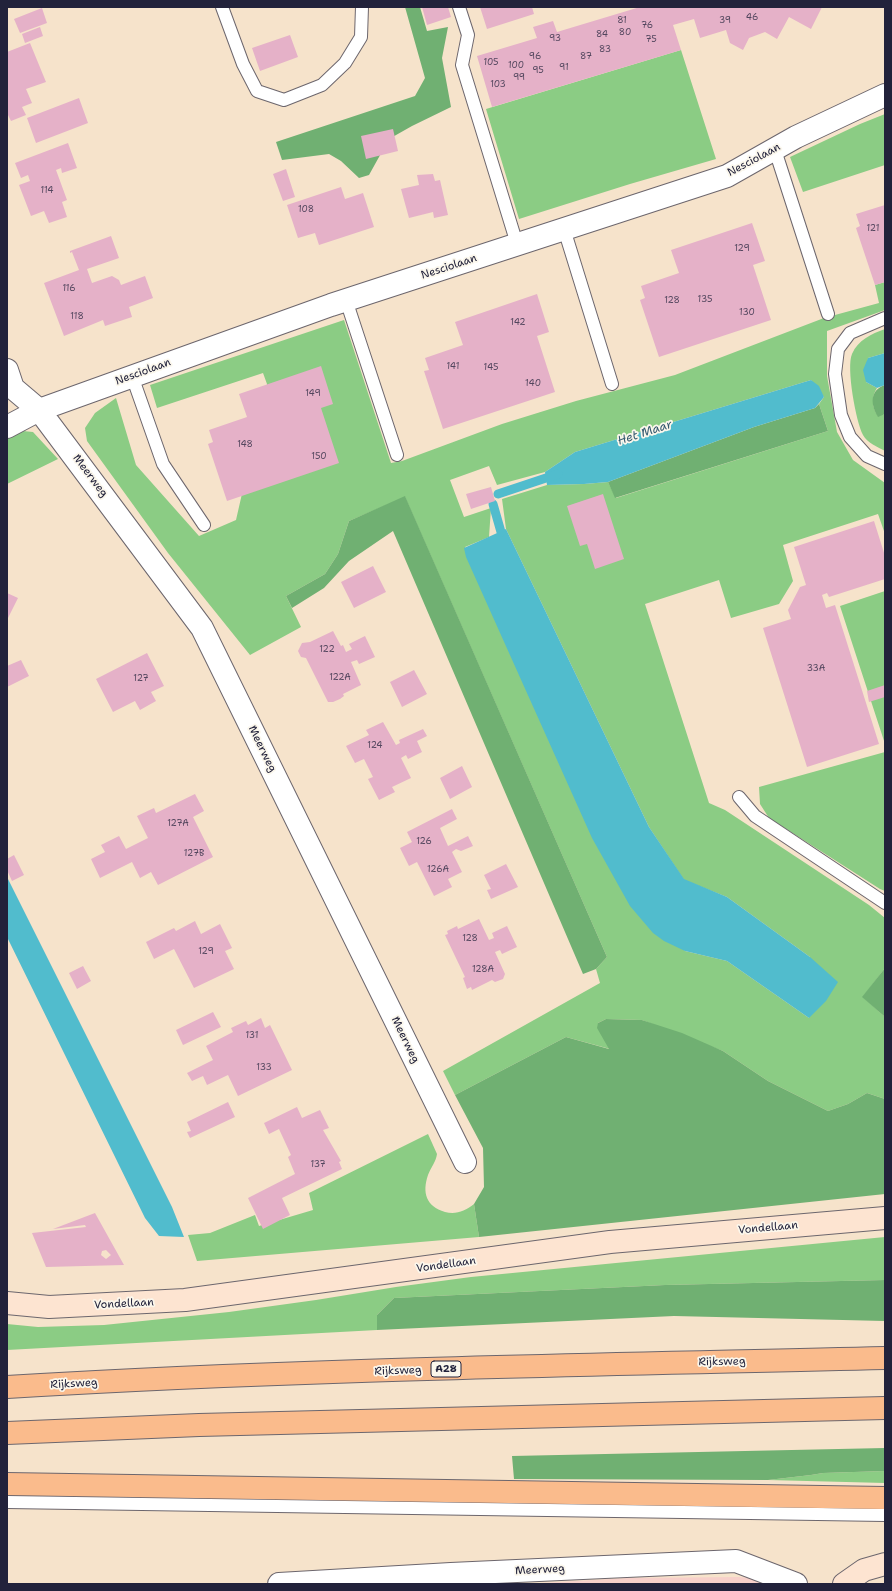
<!DOCTYPE html>
<html>
<head>
<meta charset="utf-8">
<style>
  body { margin:0 }
  #map { position:relative; width:892px; height:1591px; overflow:hidden; background:#f6e3cb; font-family:"Shantell Sans",sans-serif }
  canvas { display:block }
  .frame { position:absolute; inset:0; border:8px solid #22223b; pointer-events:none }
</style>
</head>
<body>
<div id="map">
<canvas width="892" height="1591"></canvas>
<div class="frame"></div>
</div>
<script>
const ctx = document.querySelector('canvas').getContext('2d');
ctx.lineJoin = 'round';
function fill(path, color) { ctx.fillStyle = color; ctx.fill(path, 'evenodd'); }
function trace(path, color, width, dash) { ctx.strokeStyle = color; ctx.lineWidth = width; ctx.lineCap = dash ? 'butt' : 'round'; ctx.setLineDash(dash || []); ctx.stroke(path); }
function write(font, color, halo, rows, align = 'center') {
  ctx.font = font + ' "Shantell Sans",sans-serif'; ctx.lineWidth = 3.5; ctx.setLineDash([]); ctx.textBaseline = 'middle'; ctx.strokeStyle = halo; ctx.fillStyle = color; for (const [text, x, y, turn = 0] of rows) {
    ctx.save(); ctx.translate(x, y); ctx.rotate((+turn || 0) * Math.PI / 180); ctx.textAlign = isNaN(turn) ? turn : align; if (halo) ctx.strokeText(text, 0, 0); ctx.fillText(text, 0, 0); ctx.restore();
  }
}
const built = new Path2D(`
  M739,1577L761,1579L767,1584H523L629,1578Z`);
const green = new Path2D(`
  M681,50L716,159L630,184L519,219L486,109Z
  M885,114V165L803,192L790,157L860,124Z
  M885,282V310L827,331V376L837,432L853,460L885,483V534L878,514L783,545L793,581L779,604L731,618L719,580L645,604L709,803L725,810L869,905L885,918V968L863,997L885,1017V1099L867,1093L848,1104L828,1111L768,1081L723,1051L642,1020L606,1019L598,1023L610,1049L566,1037L455,1095L443,1071L600,983L596,969L607,957L405,497L349,521L338,554L325,574L286,596L301,627L250,655L168,553L87,441L85,428L95,413L116,398L136,465L199,536L236,520L267,384L263,373L157,408L150,385L344,320L391,463L402,461L502,424L576,401L675,375L824,318L879,303L875,285ZM811,380L824,397L819,404L828,431L616,498L608,482L584,484L547,485L502,499L506,529L649,827L684,880L727,897L810,957L809,1018L727,961L685,951L465,547L489,537L491,508L464,517L450,480L489,466L497,485L545,472L575,452Z
  M885,329V353L868,358L866,382L877,388C871,397 872,408 878,416L885,414V451C878,447 867,443 863,435C856,422 846,367 852,354C858,340 871,334 885,329Z
  M23,431L33,432L58,459L7,484V438Z
  M885,591V744L840,606Z
  M885,752V891L880,889L769,818L760,804L759,787Z
  M428,1134L437,1154C436,1162 431,1167 428,1175C422,1193 426,1206 445,1212C456,1215 465,1211 474,1204L479,1237L197,1261L188,1235L210,1233L255,1215L259,1226L313,1210L309,1193Z
  M885,1237V1280L665,1285L394,1298L377,1315V1330L7,1350V1324L38,1327L104,1325L229,1312L316,1300L396,1287L471,1277Z
  M885,1471V1483L768,1480L811,1475L823,1473Z`);
const forest = new Path2D(`
  M405,7H420L427,31L448,27L442,58L451,107L412,126L389,139L369,175L359,178L341,161L329,154L282,160L276,142L415,96L425,78Z
  M885,385V414L878,417C870,404 870,390 885,385Z
  M819,404L828,431L615,498L608,482L754,427L815,408Z
  M405,496L607,957L596,969L583,974L393,531L349,561L324,588L292,608L286,596L325,574L338,554L349,521Z
  M885,968V1017L862,997Z
  M606,1019L642,1020L682,1033L723,1051L768,1081L828,1111L848,1104L867,1093L885,1099V1194L479,1237L474,1204L484,1187L483,1148L455,1095L566,1037L609,1049L597,1028L598,1023Z
  M885,1280V1321L674,1316L377,1330V1315L394,1298L665,1285Z
  M885,1448V1471L823,1473L811,1475L768,1480L514,1479L512,1456Z`);
const water = new Path2D(`
  M885,353V385L877,388L866,382L863,370L868,358Z
  M811,380L819,386L824,397L815,408L754,427L608,482L584,484L547,485L545,472L575,452Z
  M506,529L649,827L684,879L727,897L810,957L838,982L826,1001L809,1018L727,961L685,951L664,941L653,933L630,906L592,838L466,557L464,548Z
  M7,877L172,1207L184,1237L159,1236L145,1218L7,937Z`);
const stream = new Path2D(`
  M498,494L558,474
  M493,504L501,532`);
const building = new Path2D(`
  M422,7H448L451,17L427,25Z
  M480,7H532L534,14L487,29Z
  M640,7H822L811,29L789,17L777,39L765,32L749,38L743,50L730,43L726,30L700,38L694,19L673,25L681,50L492,107L477,56L537,38L533,27L553,21L557,32Z
  M42,8L47,23L20,33L14,19Z
  M40,27L43,36L25,43L22,34Z
  M290,35L298,57L260,71L252,48Z
  M30,43L46,82L26,89L32,103L22,107L26,115L11,121L7,113V52Z
  M79,98L88,123L36,143L27,118Z
  M393,129L398,151L366,159L361,136Z
  M68,143L77,168L62,173L61,168L56,170L67,200L62,202L67,217L49,223L44,211L31,216L19,185L30,181L28,175L21,178L15,163Z
  M286,169L295,197L283,201L273,174Z
  M433,174L435,181L440,180L448,215L434,218L433,212L409,218L401,189L419,185L417,175Z
  M341,187L345,199L363,193L374,227L319,245L315,233L298,238L287,205Z
  M885,205V282L875,285L856,228L860,226L856,214Z
  M752,223L765,261L753,265L771,320L659,357L640,300L645,298L641,286L679,273L671,250Z
  M111,236L119,258L87,269L92,283L112,276L119,280L121,285L145,276L153,298L129,307L132,317L105,326L103,320L64,336L44,283L79,270L72,252L70,253V251Z
  M537,294L549,332L537,336L555,392L443,429L424,371L429,370L425,358L463,345L455,322Z
  M321,366L333,404L321,408L339,463L227,501L208,444L213,442L209,430L247,417L239,394Z
  M491,487L495,501L471,509L466,494Z
  M603,494L624,559L595,569L587,544L580,546L567,506Z
  M874,521L885,556V579L829,597L827,593L822,595L826,608L835,605L879,744L807,767L763,628L791,619L788,610L800,587L806,585L794,547Z
  M373,566L386,592L354,608L341,582Z
  M7,593L18,598L7,620Z
  M333,631L341,646L343,645L346,652L352,649L349,644L365,636L375,657L359,664L357,660L351,662L361,685L343,694L344,696L340,699L333,702H328L306,658L301,657L298,651L302,643L310,642Z
  M147,653L164,686L151,692L156,701L140,710L135,701L113,712L96,679Z
  M21,660L29,676L7,687V666Z
  M414,670L427,694L402,707L390,682Z
  M885,685V697L869,702L867,691Z
  M383,722L396,745L400,743L399,740L423,729L427,736L417,741L422,752L408,759L406,755L401,758L411,778L392,787L395,792L379,800L368,779L373,777L364,759L355,763L346,746L369,735L366,730Z
  M462,766L472,787L450,799L440,778Z
  M195,794L204,811L193,817L213,857L158,885L151,872L140,878L132,862L100,878L91,859L105,852L101,845L119,836L126,849L148,838L137,816L154,808L156,813Z
  M452,809L457,819L440,828L448,846L468,836L473,846L461,851L456,849L452,852L462,872L448,879L452,887L434,896L417,862L409,866L400,848L412,842L407,832Z
  M14,855L24,875L12,881L7,870V859Z
  M506,864L518,887L491,899L487,890L491,889L484,875Z
  M479,919L489,940L494,938L492,933L507,926L517,947L502,954L500,950L495,952L505,974L503,979L495,982L492,980L472,990L471,987L467,989L463,978L465,977L445,935L448,934L447,931L457,926L458,929Z
  M195,921L201,934L220,924L232,948L225,951L234,969L194,988L174,949L154,959L146,942L174,928L176,931Z
  M83,966L91,981L77,989L69,973Z
  M213,1012L221,1027L183,1045L176,1030Z
  M261,1018L265,1028L270,1025L292,1070L238,1096L228,1075L207,1085L203,1076L192,1081L187,1073L213,1060L206,1046L233,1032L231,1028L246,1021L248,1025Z
  M228,1102L235,1117L190,1138L187,1132L191,1131L187,1122Z
  M297,1107L302,1118L320,1110L329,1128L323,1130L341,1161L339,1162L342,1169L282,1198L290,1215L263,1229L248,1198L295,1174L288,1157L291,1155L279,1129L269,1134L264,1123Z
  M95,1213L124,1265L46,1267L32,1233L86,1227L85,1225L53,1229ZM106,1250L111,1255L106,1259L101,1255L102,1251Z`);
const service = new Path2D(`
  M222,7L243,64L257,91L284,100L322,85L345,63L361,37L362,7
  M459,7L468,35L462,65L517,244
  M775,150L828,314
  M564,229L612,384
  M346,300L397,455
  M885,318L850,333L838,349L835,374L841,415L850,437L867,456L885,464
  M132,376L163,464L204,525
  M739,797L755,816L885,903
  M7,1502L885,1515`);
const minor = new Path2D(`
  M7,370L13,388L39,410L202,628L465,1162
  M7,427L39,410L331,305L727,176L796,137L885,95
  M279,1584L451,1574L736,1561L796,1584`);
const secondary = new Path2D(`
  M7,1303L49,1307L185,1300L610,1242L885,1218
  M844,1584L864,1570L885,1564`);
const motorway = new Path2D(`
  M7,1387C299,1369 592,1365 885,1358
  M7,1433L199,1425L885,1408
  M7,1484L885,1498`);
const numberNames = [
  ["46",752,18],
  ["81",622,21],
  ["39",725,21],
  ["76",647,26],
  ["80",625,33],
  ["84",602,35],
  ["93",555,39],
  ["75",651,40],
  ["83",605,50],
  ["96",535,57],
  ["87",586,57],
  ["105",491,63],
  ["100",516,66],
  ["91",564,68],
  ["95",538,71],
  ["99",519,78],
  ["103",498,85],
  ["114",47,191],
  ["108",306,210],
  ["121",873,229],
  ["129",742,249],
  ["116",69,289],
  ["135",705,300],
  ["128",672,301],
  ["130",747,313],
  ["118",77,317],
  ["142",518,323],
  ["141",453,367],
  ["145",491,368],
  ["140",533,384],
  ["149",313,394],
  ["148",245,445],
  ["150",319,457],
  ["122",327,650],
  ["33A",816,669],
  ["122A",340,678],
  ["127",141,679],
  ["124",375,746],
  ["127A",178,824],
  ["126",424,842],
  ["127B",194,854],
  ["126A",438,870],
  ["128",470,939],
  ["129",206,952],
  ["128A",483,970],
  ["131",252,1036],
  ["133",264,1068],
  ["137",318,1165]
];
const shields = [
  [446,1369,30]
];
const shieldNames = [
  ["A28",446,1369]
];
const streetNames = [
  ["Nesciolaan",754,160,-28],
  ["Nesciolaan",449,267,-18],
  ["Nesciolaan",143,372,-20],
  ["Meerweg",90,476,53],
  ["Meerweg",262,749,64],
  ["Meerweg",405,1040,64],
  ["Vondellaan",768,1228,-5],
  ["Vondellaan",446,1265,-8],
  ["Vondellaan",124,1304,-3],
  ["Rijksweg",722,1362,-1],
  ["Rijksweg",398,1371,-2],
  ["Rijksweg",74,1384,-3],
  ["Meerweg",540,1570,-3]
];
const waterNames = [
  ["Het Maar",645,433,-18]
];
fill(built, '#f7d0ca');
fill(green, '#8bcc84');
fill(forest, '#70b072');
fill(water, '#51bccd');
trace(stream, '#51bccd', 9);
fill(building, '#e5b1c8');
trace(service, '#6c666d', 14);
trace(minor, '#6c666d', 24);
trace(secondary, '#6c666d', 24);
trace(motorway, '#6c666d', 24);
trace(service, '#fff', 12);
trace(minor, '#fff', 22);
trace(secondary, '#fde4d1', 22);
trace(motorway, '#fabb8c', 22);
write('9px', '#53465e', null, numberNames);
for (const [x, y, w] of shields) { const box = new Path2D(); box.roundRect(x - w / 2, y - 8, w, 16, 3); ctx.fillStyle = '#fbf7ec'; ctx.fill(box); trace(box, '#22223b', 1); }
write('bold 10px', '#22223b', null, shieldNames);
write('11px', '#22223b', '#fbf7ec', streetNames);
write('italic 12px', '#32586e', '#fbf7ec', waterNames);
</script>
</body>
</html>
